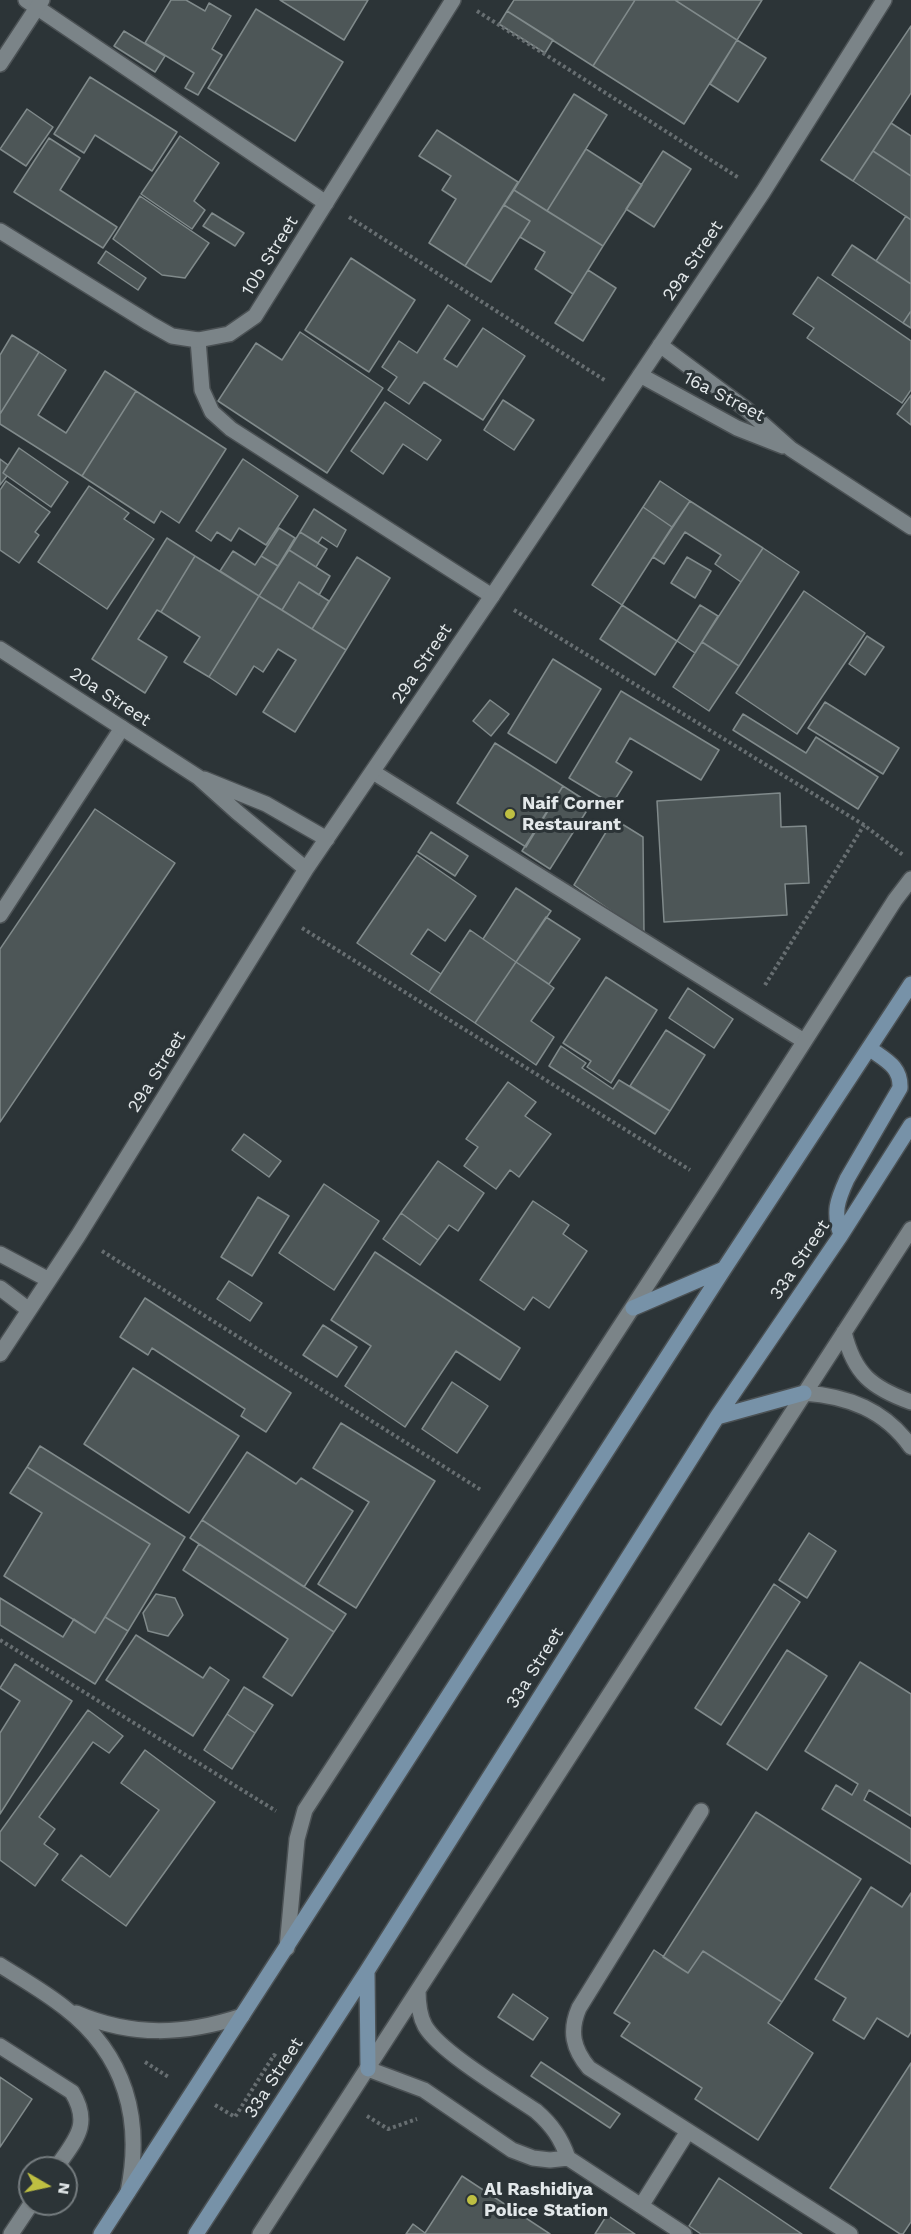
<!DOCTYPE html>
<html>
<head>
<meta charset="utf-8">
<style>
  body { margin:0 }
  #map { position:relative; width:911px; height:2234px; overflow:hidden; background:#2c3437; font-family:"Work Sans",sans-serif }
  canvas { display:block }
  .north { position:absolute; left:18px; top:2156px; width:60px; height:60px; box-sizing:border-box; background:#2c3437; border:2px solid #757c7f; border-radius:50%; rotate:99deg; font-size:16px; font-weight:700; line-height:24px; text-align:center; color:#e3e8ea }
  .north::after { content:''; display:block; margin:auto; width:21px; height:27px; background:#bebf42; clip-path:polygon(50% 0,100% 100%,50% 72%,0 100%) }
</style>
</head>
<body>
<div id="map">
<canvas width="911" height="2234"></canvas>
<div class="north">N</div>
</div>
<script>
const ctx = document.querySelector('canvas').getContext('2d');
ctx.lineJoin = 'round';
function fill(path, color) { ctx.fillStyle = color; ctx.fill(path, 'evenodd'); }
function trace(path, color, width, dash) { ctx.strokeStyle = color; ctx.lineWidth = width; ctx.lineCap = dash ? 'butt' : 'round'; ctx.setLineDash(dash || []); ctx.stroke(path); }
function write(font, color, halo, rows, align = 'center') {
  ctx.font = font + ' "Work Sans",sans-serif'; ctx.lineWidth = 6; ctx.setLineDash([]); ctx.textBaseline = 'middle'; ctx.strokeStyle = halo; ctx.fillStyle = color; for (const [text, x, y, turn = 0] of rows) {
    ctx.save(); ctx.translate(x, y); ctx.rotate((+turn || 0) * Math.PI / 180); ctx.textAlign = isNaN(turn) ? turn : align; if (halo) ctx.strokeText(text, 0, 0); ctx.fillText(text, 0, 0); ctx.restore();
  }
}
const building = new Path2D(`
  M171,0H186L205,11L209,3L231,16L212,49L222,55L198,95L185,88L194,73L145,43Z
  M280,0H368L344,40Z
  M514,0H635L593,66L507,11Z
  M635,0H675L737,40L684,124L593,66Z
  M675,0H762L737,40Z
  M256,9L343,62L295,141L208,88Z
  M507,11L553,40L545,53L499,24Z
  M911,26V93L853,181L821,160Z
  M124,31L165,56L155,72L114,46Z
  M737,40L766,58L738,102L710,84Z
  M90,77L177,132L152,171L95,135L84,153L54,134Z
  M574,94L607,115L547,211L514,190Z
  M27,109L53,127L26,166L0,149Z
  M891,123L911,136V176L873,151Z
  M437,130L518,182L465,266L429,243L456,199L442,190L451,176L419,156Z
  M180,136L219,163L194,201L205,210L192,229L141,194Z
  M49,138L80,158L60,190L117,227L103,248L14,192Z
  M586,149L642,185L603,246L547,211Z
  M663,151L691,169L654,227L626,209Z
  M873,151L911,176V220L853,181Z
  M514,190L603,246L573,294L535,269L545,252L520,237L530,221L504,205Z
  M140,196L209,243L185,278L162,275L113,239Z
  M504,205L530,221L491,282L465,266Z
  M212,213L244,233L235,246L203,226Z
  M906,216L911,220V284L876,261Z
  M852,245L911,284V311L903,323L832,275Z
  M106,251L146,278L138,290L98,263Z
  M351,258L415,300L369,372L305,330Z
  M588,270L616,288L583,341L555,323Z
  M818,277L911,341V390L902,403L807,338L814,328L793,314Z
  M448,305L470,320L444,359L457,367L483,328L525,356L483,420L424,382L409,404L388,390L397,377L382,367L399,341L417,353Z
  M911,311V328L903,323Z
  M300,332L383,388L327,473L218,401L256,343L282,360Z
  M12,335L39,352L0,414V355Z
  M39,352L66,370L38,415L66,433L105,371L136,391L82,476L0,424V414Z
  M136,391L226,449L179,523L161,511L154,523L82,476Z
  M911,395V425L897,414Z
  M503,400L534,420L514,450L484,430Z
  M385,402L441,440L427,460L403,444L383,474L351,451Z
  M19,448L68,482L51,507L3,473Z
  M0,459L8,465L3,473L7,476L0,485Z
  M243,459L298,496L266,545L239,528L231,541L217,532L211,541L196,531Z
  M6,481L50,512L35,532L39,535L19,563L0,550V490Z
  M660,481L690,501L672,527L643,507Z
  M89,486L129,513L124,519L154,539L107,609L38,562Z
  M690,501L763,548L741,582L715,564L721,555L685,532L664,564L653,557Z
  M643,507L672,527L622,605L592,585Z
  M314,509L346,530L337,547L322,537L318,543L300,532Z
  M279,528L295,538L278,566L261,556Z
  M300,532L327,549L316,567L289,550Z
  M167,538L195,556L161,612L157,610L138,639L167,657L145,693L92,659Z
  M763,548L799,572L739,666L702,642Z
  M289,550L330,576L319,595L299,582L282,610L259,596Z
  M233,551L255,565L261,556L278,566L259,596L220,571Z
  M195,556L259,596L209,677L184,662L200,637L161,612Z
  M357,557L390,578L346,650L312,629Z
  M687,557L711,571L695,598L671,583Z
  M299,582L329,601L312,629L282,610Z
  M804,591L865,633L797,734L736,693Z
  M259,596L346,650L295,732L263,712L296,660L278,649L263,672L254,666L236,695L209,677Z
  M622,605L677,641L655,675L600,639Z
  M700,605L718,616L695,653L677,641Z
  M867,636L884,647L865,675L849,664Z
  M702,642L739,666L709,711L673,687Z
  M553,659L601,689L556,763L508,733Z
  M621,691L719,750L701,780L630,738L616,762L632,772L612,804L569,778Z
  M490,700L509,714L491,736L473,721Z
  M825,702L899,748L883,774L808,728Z
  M743,714L806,753L816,737L878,777L858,809L733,730Z
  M495,743L563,786L526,847L457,803Z
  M563,786L591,804L550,869L522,851Z
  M780,793L781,827L806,826L809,883L785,884L787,915L664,922L657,801Z
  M95,809L175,863L0,1122V949Z
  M614,819L643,837L644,934L574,885Z
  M431,832L468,856L455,876L418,852Z
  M417,855L476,896L445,941L428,929L411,954L441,974L429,992L357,943Z
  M516,888L551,911L516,962L483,939Z
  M546,917L580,939L549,984L516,962Z
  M470,930L516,962L475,1023L429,992Z
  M516,962L554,988L531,1021L554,1037L536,1065L475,1023Z
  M606,977L657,1010L611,1083L587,1067L591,1061L563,1043Z
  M688,988L733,1019L714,1048L669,1018Z
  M666,1030L705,1055L670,1111L630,1086Z
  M561,1046L586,1063L582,1068L613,1089L619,1080L670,1111L655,1134L549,1066Z
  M508,1082L536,1102L525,1116L551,1134L519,1177L510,1170L496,1189L464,1166L478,1147L466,1139Z
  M244,1134L281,1161L269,1177L232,1150Z
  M438,1161L484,1193L458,1231L449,1225L438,1240L401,1213Z
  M324,1184L379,1221L334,1290L279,1253Z
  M258,1197L289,1216L252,1276L221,1257Z
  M533,1201L569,1225L563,1234L587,1251L549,1308L533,1297L524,1310L480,1280Z
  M401,1213L438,1240L420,1265L383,1239Z
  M375,1252L520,1348L500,1380L456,1351L405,1427L345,1386L371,1346L331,1320Z
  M229,1281L262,1303L250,1321L217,1299Z
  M145,1298L291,1393L266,1432L241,1416L245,1409L152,1348L148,1355L120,1337Z
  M323,1325L357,1347L337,1377L303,1355Z
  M133,1368L239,1436L189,1513L84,1444Z
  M452,1382L488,1406L457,1453L422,1429Z
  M341,1423L435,1481L356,1608L318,1584L369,1502L313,1468Z
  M40,1446L185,1537L128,1631L105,1617L150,1544L27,1467Z
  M247,1452L296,1484L301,1478L353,1511L304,1587L202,1520Z
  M27,1467L150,1544L95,1633L4,1576L42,1513L10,1493Z
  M202,1520L346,1614L334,1632L190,1538Z
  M809,1533L836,1551L807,1598L779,1580Z
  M199,1544L334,1632L292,1696L263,1677L288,1639L183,1570Z
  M774,1584L800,1602L721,1725L695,1708Z
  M156,1594L175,1598L183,1615L168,1636L148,1631L143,1613Z
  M0,1598L63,1637L74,1619L95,1633L105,1617L128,1631L95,1684L0,1625Z
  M136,1635L203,1678L210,1667L229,1680L193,1736L106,1680Z
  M787,1650L827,1676L767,1770L727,1744Z
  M860,1662L911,1694V1816L869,1790L864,1800L911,1829V1864L822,1809L836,1785L852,1795L858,1784L805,1751Z
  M15,1664L72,1701L0,1814V1733L20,1701L0,1688Z
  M244,1687L273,1705L255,1733L227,1714Z
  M88,1710L123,1736L109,1753L93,1742L39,1817L55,1829L44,1844L58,1854L35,1886L0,1860V1832Z
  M227,1714L255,1733L232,1769L204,1750Z
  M145,1750L215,1802L126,1926L62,1880L81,1855L110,1877L159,1810L121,1783Z
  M756,1812L861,1879L782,2002L703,1951L688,1973L663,1957Z
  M871,1887L902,1907L911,1893V2032L908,2037L877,2018L864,2039L833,2020L846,1998L815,1979Z
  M654,1950L688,1973L703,1951L782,2002L768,2023L813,2053L758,2140L695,2099L702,2088L621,2036L630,2023L614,2013Z
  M513,1994L548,2018L533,2040L498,2017Z
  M541,2062L620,2114L610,2128L531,2076Z
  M911,2063V2222L903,2234H900L830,2188Z
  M0,2077L32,2099L0,2147Z
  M462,2176L550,2234H406L413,2224L425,2233Z
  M719,2178L802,2234H701L689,2226Z
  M607,2215L635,2234H595Z`);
const path = new Path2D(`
  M477,11L739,178
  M349,217L606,381
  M514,610L864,825L903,855
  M302,928L690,1170
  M765,985L864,825
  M102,1251L481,1490
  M0,1640L276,1811
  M145,2062L170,2078
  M215,2105L235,2117L274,2055L278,2058
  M367,2116L388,2129L417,2119`);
const lane = new Path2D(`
  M26,0L326,203
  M198,340L202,390L212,412L231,429L492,596
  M373,772L804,1041
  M0,915L122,728
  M844,1332C854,1374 872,1388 911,1402
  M804,1393C848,1396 885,1410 911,1447
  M701,1811L579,2008C569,2031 573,2049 589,2068L850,2234
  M418,1990C418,2003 419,2015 425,2026C440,2052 508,2092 536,2111C552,2125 561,2138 568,2158
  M0,2046L72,2092C92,2125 75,2140 56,2168
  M368,2069L424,2090L512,2150L533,2158L550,2160L568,2158L684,2234
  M641,2206L688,2131
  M11,2234L31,2204
  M260,2234L911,1229`);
const street = new Path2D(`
  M0,64L42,0
  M0,231L149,323L172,336L198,340L229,334L255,316L453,0
  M660,345L746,409L791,449L911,527
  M640,375L737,428L783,446
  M0,649L198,777L237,812L306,869
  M204,779L266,804L327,839
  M0,1254L49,1280
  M0,1288L29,1310
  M0,1354L78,1236L306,869L492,596L763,192L884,0
  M287,1948L297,1839L305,1810L713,1184L895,900L911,879
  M0,1965C22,1979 45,1992 65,2008C126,2055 143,2120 128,2192
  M76,2013C132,2037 185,2035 242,2016`);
const secondary = new Path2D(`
  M841,1235C833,1212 837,1201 847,1179L900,1088C901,1066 885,1060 869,1048
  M633,1308L724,1269
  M717,1417L804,1393
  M367,1971L368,2069
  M101,2234L724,1269L911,984
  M196,2234L367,1971L717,1417L841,1235L911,1125`);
const markers = [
  [510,814,6,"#bebf42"],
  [472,2200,6,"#bebf42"]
];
const streetNames = [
  ["10b Street",270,256,-58],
  ["29a Street",693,261,-56],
  ["16a Street",724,397,27],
  ["29a Street",422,664,-56],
  ["20a Street",110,697,33],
  ["29a Street",157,1072,-58],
  ["33a Street",800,1260,-56],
  ["33a Street",535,1668,-58],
  ["33a Street",274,2078,-57]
];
const poiNames = [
  ["Naif Corner",522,804],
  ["Restaurant",522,825],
  ["Al Rashidiya",484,2190],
  ["Police Station",484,2211]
];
fill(building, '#4d5657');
trace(building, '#808a8b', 1.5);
trace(lane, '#4b5154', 18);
trace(street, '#4b5154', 18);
trace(secondary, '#4b5154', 18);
trace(path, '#676e71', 4, [3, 3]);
trace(lane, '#7b8488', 15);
trace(street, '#7b8488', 15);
trace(secondary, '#7792a8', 15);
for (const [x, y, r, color] of markers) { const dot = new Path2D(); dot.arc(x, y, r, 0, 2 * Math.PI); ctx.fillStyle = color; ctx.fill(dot); trace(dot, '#2c3437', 2); }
write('18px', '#e3e8ea', '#2c3437', streetNames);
write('bold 18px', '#e3e8ea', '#2c3437', poiNames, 'left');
</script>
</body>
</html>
